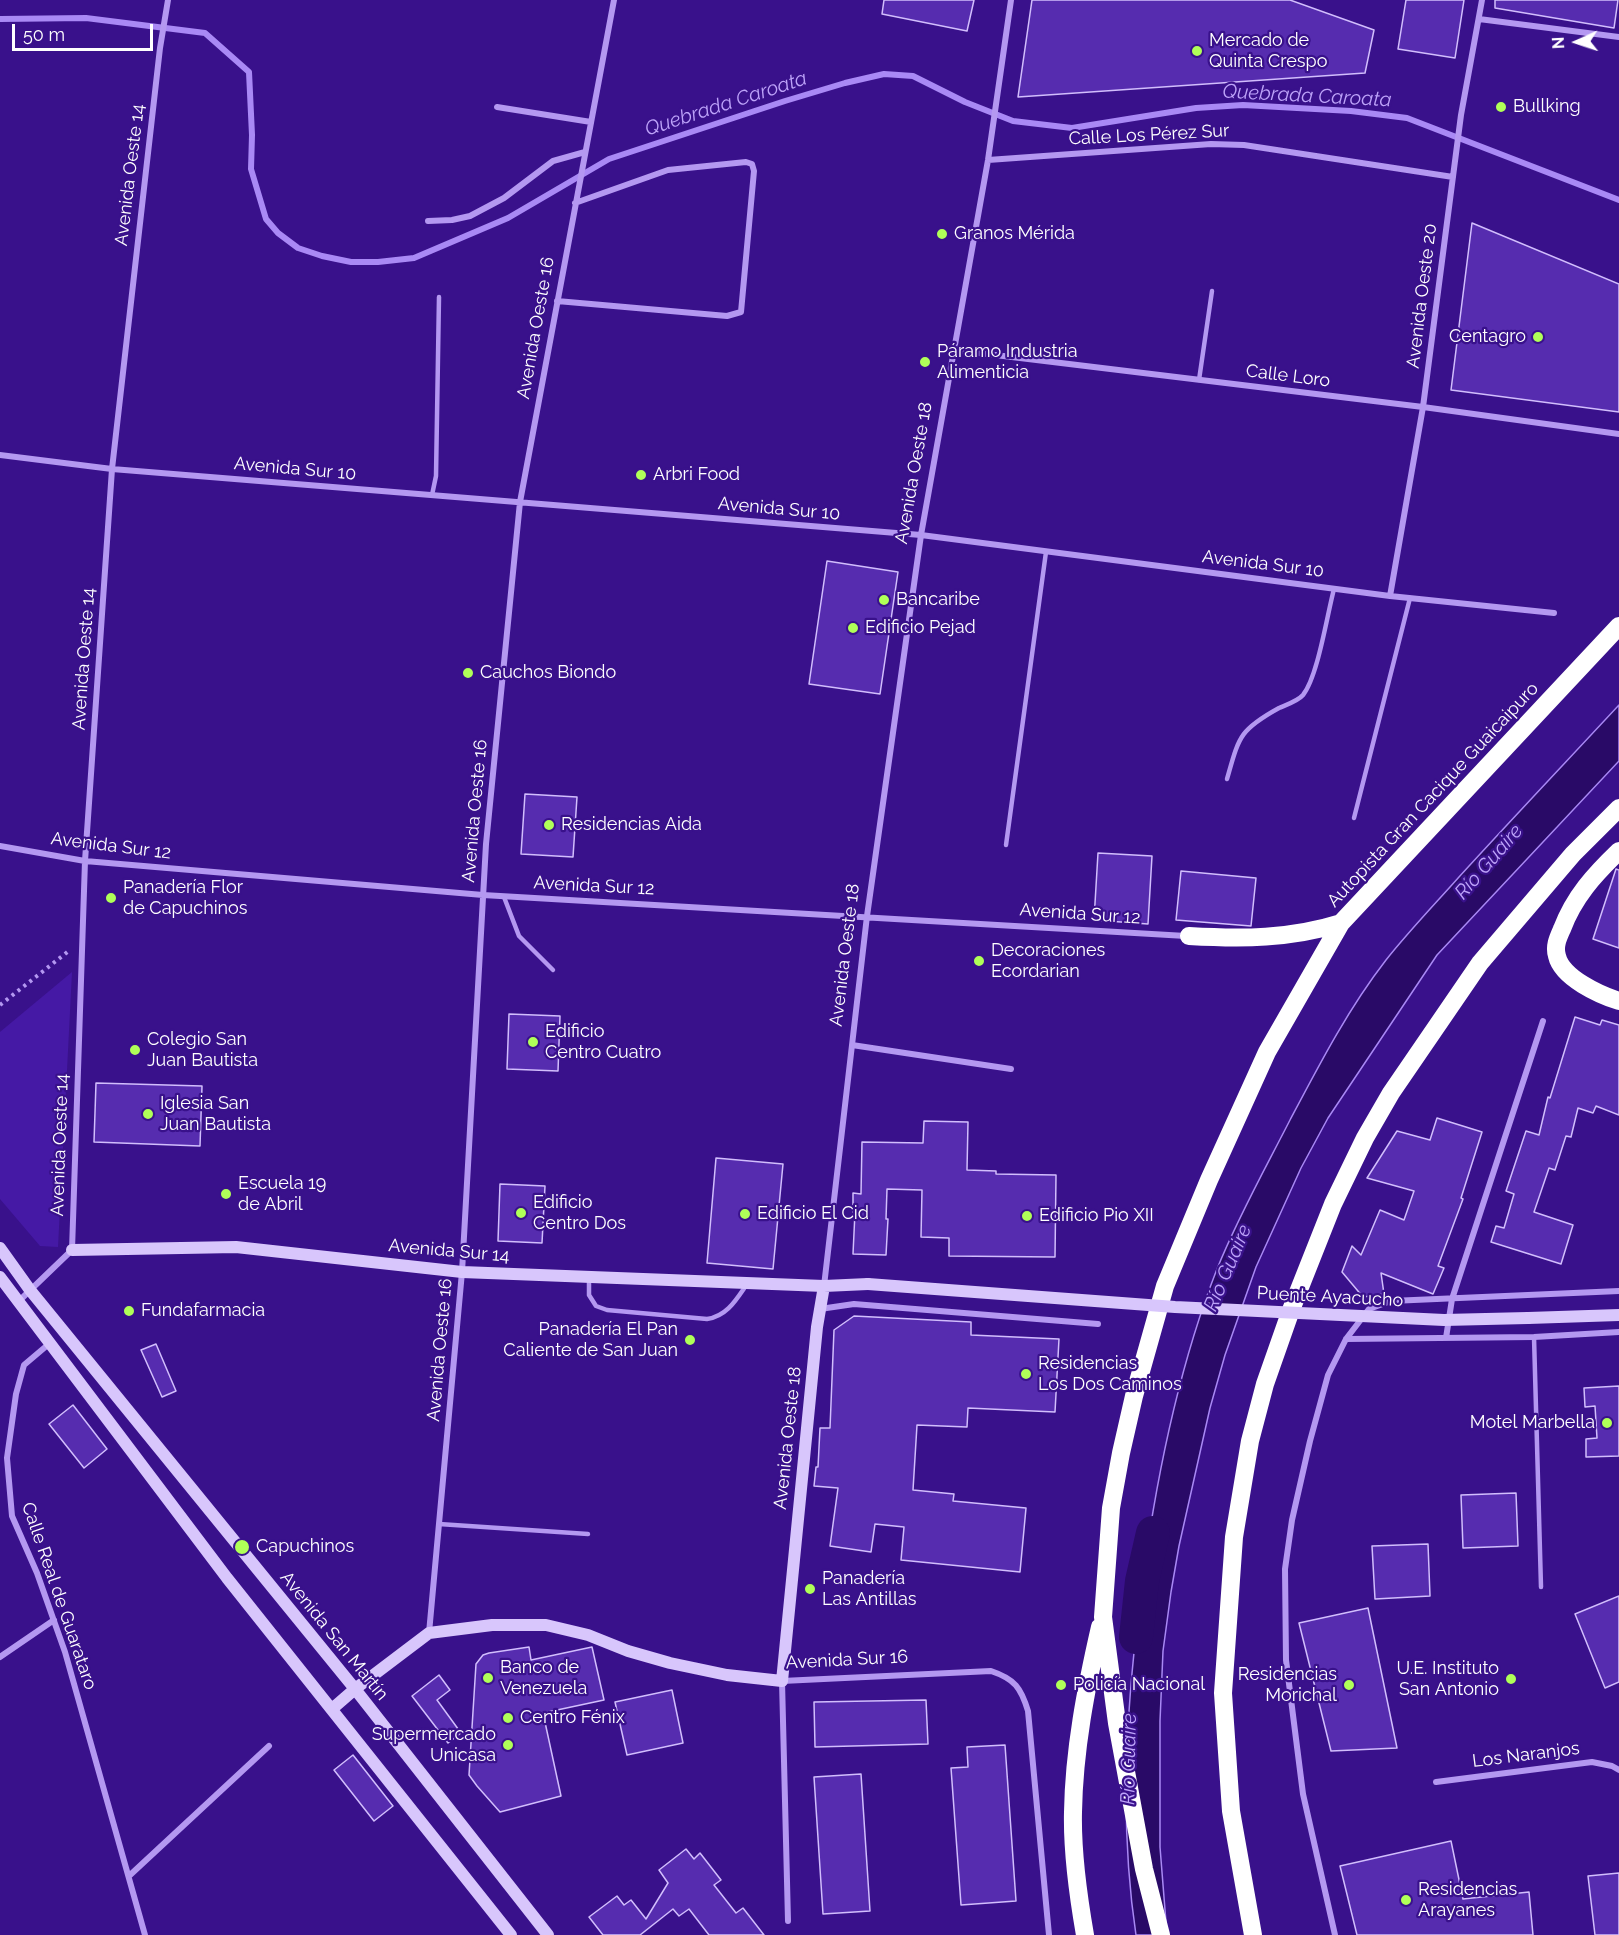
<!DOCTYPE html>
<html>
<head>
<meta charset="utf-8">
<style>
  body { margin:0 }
  #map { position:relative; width:1619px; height:1935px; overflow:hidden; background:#39118b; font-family:Raleway,sans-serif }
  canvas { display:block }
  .north { position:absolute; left:1547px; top:12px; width:60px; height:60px; -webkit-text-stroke:4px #39118b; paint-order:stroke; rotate:267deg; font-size:16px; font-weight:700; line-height:24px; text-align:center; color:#fff }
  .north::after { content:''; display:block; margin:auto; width:21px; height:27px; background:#fff; clip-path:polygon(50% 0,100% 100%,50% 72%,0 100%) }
  .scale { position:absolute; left:12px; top:24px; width:141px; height:27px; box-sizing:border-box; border:3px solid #fff; border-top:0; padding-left:8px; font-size:18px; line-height:21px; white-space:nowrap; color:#fff; -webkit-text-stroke:4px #39118b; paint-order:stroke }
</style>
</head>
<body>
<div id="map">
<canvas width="1619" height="1935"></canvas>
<div class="north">N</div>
<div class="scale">50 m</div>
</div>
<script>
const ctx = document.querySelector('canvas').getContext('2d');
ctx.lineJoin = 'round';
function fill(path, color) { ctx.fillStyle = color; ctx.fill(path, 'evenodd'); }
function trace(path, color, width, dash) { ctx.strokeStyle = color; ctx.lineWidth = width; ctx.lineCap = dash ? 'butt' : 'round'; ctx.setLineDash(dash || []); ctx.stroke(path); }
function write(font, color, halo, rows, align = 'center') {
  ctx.font = font + ' Raleway,sans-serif'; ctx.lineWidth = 4.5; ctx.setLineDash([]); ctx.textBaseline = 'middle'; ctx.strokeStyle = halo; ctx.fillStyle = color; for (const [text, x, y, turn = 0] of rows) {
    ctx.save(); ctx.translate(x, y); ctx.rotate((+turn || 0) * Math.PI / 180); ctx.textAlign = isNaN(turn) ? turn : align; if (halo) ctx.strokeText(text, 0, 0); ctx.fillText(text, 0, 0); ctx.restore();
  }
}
const green = new Path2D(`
  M72,972L58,1247L40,1246L0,1199V1032Z`);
const water = new Path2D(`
  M1619,705V761L1437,955L1328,1118L1301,1168L1256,1267L1225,1355L1210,1408L1179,1546L1171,1592L1163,1651L1160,1721V1847L1167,1935H1136C1118,1817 1127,1695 1143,1577C1157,1474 1179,1366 1217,1269C1238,1217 1265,1169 1290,1120C1319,1065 1348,1009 1386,960C1409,931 1435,904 1459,877C1512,819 1566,762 1619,705Z`);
const stream = new Path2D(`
  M0,19L86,18L205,33L249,72L252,135L251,169L266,219L278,233L298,248L322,256L351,262H378L414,258L508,218L609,159L785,101L845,83L884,74L913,76L965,102L1013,121L1072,128L1196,108L1243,105L1351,111L1407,118L1619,200`);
const river = new Path2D(`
  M1136,1637L1142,1581L1153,1533`);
const building = new Path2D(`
  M884,0H974L967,31L882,14Z
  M1032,0H1290L1374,30L1365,73L1018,97Z
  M1406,0H1464L1455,58L1398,49Z
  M1495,0H1618L1614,28L1495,8Z
  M1472,223L1619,284V412L1451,390Z
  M827,561L898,572L880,694L809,684Z
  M525,794L577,797L573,857L521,854Z
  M1098,853L1152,856L1148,924L1094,920Z
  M1616,869L1619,870V948L1593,939Z
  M1181,871L1256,878L1251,926L1176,920Z
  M509,1014L560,1016L558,1071L507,1069Z
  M1575,1017L1600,1025L1602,1020L1619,1025V1115L1596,1106L1593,1113L1578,1108L1571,1137L1566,1136L1555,1170L1549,1168L1534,1212L1573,1225L1561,1264L1491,1242L1496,1226L1504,1228L1514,1194L1506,1191L1526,1131L1539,1135L1548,1097L1550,1098Z
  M96,1083L202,1086L200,1146L94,1142Z
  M1437,1118L1482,1132L1461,1198L1463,1199L1438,1266L1444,1268L1433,1294L1381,1273L1384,1294L1363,1297L1342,1272L1352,1246L1361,1255L1380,1210L1404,1220L1414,1191L1367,1178L1397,1131L1430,1140Z
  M924,1121L968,1122L967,1170L996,1171V1174L1056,1175L1055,1257L949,1256V1238L921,1237L922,1190L887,1189L886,1219H888L886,1255L853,1254L855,1212H853V1193L861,1194L862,1142L923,1143Z
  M716,1158L783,1164L773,1269L707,1263Z
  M500,1184L545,1186L542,1243L498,1241Z
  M854,1316L971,1322V1335L1059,1339L1055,1412L968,1408L967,1427L917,1425L913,1490L954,1494L953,1501L1026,1508L1020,1572L901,1560L904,1527L875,1524L871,1552L830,1546L838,1488L814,1486L816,1467H818L820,1428H830L834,1330Z
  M156,1344L176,1391L162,1397L141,1350Z
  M1619,1386V1456L1586,1457V1439L1597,1438L1595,1406L1585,1407L1584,1388Z
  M73,1405L107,1449L84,1468L49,1424Z
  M1516,1493L1518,1546L1463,1548L1461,1495Z
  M1428,1544L1430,1596L1375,1599L1372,1546Z
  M1619,1596V1682L1605,1688L1575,1614Z
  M1368,1608L1397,1748L1331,1751L1299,1623Z
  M529,1647L531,1660L592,1647L604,1700L543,1713L561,1796L500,1812L477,1786L469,1775L476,1664L483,1655L489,1653Z
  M439,1675L450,1690L437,1700L461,1733L448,1743L412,1696Z
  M672,1690L683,1743L627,1755L615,1702Z
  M926,1700L928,1744L815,1747L814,1702Z
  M1005,1745L1016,1901L961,1905L951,1768L968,1767L967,1747Z
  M353,1755L393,1806L374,1821L334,1770Z
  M861,1774L870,1911L823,1914L814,1777Z
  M1451,1841L1463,1899L1529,1892L1533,1935H1357L1340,1866Z
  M686,1849L694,1859L700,1853L721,1880L714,1885L736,1913L743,1908L764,1935H709L689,1909L679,1916L673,1909L640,1935H603L589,1917L617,1896L624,1905L631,1900L646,1919L668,1883L659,1870Z
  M1619,1873V1935H1595L1588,1876Z`);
const path = new Path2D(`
  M0,1005L70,950`);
const lane = new Path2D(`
  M1199,380L1212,291
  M432,495L436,476L439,297
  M1227,779C1239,737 1239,730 1279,708C1286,705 1298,701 1303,695C1318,676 1327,615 1334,589
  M1354,818L1410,598
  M1006,845L1046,552
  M504,897L519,936L553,970
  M589,1277V1295L596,1306L607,1310L707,1319C727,1316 736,1300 747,1284
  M1534,1337L1541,1587
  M439,1524L588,1534`);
const street = new Path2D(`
  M1479,19L1619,37
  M497,107L591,122
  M988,160L1211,144L1244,145L1453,177
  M428,221L452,220L470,216L504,198L553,161L585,152
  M557,301L727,316L741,312L754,171L752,164L746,162L668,170L575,203
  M954,350L1423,407L1619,434
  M0,455L112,469L921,535L1390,596L1554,613
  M1390,596L1423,407L1461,115L1482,0
  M0,846L85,861L483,895L1186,936
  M852,1045L1011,1069
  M824,1286L867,916L921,535L988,160L1011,0
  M19,1301L72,1250L85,861L112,469L160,48L168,0
  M820,1309L854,1304L1098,1324
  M1446,1338L1452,1299L1543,1021
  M1346,1339L1534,1337L1619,1332
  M50,1343L24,1365L16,1394L7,1458L12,1516L37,1573L65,1652L145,1935
  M429,1633L462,1272L486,844L520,502L614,0
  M0,1657L54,1620
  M1436,1782L1592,1762L1612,1766L1619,1770
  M129,1876L269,1746
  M788,1921L782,1681L991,1671C1015,1679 1021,1688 1028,1711L1049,1935
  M1335,1935L1303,1794L1286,1660L1285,1569L1292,1520L1310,1441L1328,1375L1346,1339L1369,1309L1391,1301L1619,1291`);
const secondary = new Path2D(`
  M0,1248L30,1290L355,1689L548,1935
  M72,1250L236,1247L462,1272L824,1286L868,1284
  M0,1277L227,1578L511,1935
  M1528,1318L1619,1315
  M332,1709L355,1689L429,1633L492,1625H546L588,1635L628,1651L670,1663L727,1675L782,1681L817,1327L824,1286`);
const highway = new Path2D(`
  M1619,851C1594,875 1574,897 1562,929C1558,938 1554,946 1557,956C1562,978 1600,995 1619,1001
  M1189,936C1242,939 1290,939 1341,923
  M1085,1935C1078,1895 1072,1854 1073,1812C1074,1750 1086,1688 1100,1627
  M1161,1935L1144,1869L1117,1723L1103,1617L1111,1508L1121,1453L1134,1396L1165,1286L1209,1180L1267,1052L1341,923L1619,626
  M1253,1935L1231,1811L1223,1693L1234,1537L1250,1441L1265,1384L1291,1310L1333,1204L1365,1138L1391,1093L1480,963L1573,854L1619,808`);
const secondaryBridge = new Path2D(`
  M868,1284L1175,1307L1444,1320L1528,1318`);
const markers = [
  [1197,51,6,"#b0ff58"],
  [1501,107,6,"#b0ff58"],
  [942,234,6,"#b0ff58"],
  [1538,337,6,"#b0ff58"],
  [925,362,6,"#b0ff58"],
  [641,475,6,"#b0ff58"],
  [884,600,6,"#b0ff58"],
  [853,628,6,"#b0ff58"],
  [468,673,6,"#b0ff58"],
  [549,825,6,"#b0ff58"],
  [111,898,6,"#b0ff58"],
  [979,961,6,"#b0ff58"],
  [533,1042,6,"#b0ff58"],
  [135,1050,6,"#b0ff58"],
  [148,1114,6,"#b0ff58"],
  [226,1194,6,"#b0ff58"],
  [521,1213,6,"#b0ff58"],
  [745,1214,6,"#b0ff58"],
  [1027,1216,6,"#b0ff58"],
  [129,1311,6,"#b0ff58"],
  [690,1340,6,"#b0ff58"],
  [1026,1374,6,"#b0ff58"],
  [1607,1423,6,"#b0ff58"],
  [242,1547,8,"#b0ff58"],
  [810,1589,6,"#b0ff58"],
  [488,1678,6,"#b0ff58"],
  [1511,1679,6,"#b0ff58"],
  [1061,1685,6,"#b0ff58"],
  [1349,1685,6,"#b0ff58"],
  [508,1718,6,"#b0ff58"],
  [508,1745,6,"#b0ff58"],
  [1406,1900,6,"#b0ff58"]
];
const poiNames = [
  ["Mercado de",1209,41],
  ["Quinta Crespo",1209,62],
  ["Bullking",1513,107],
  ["Granos Mérida",954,234],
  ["Centagro",1526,337,"right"],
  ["Páramo Industria",937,352],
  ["Alimenticia",937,373],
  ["Arbri Food",653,475],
  ["Bancaribe",896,600],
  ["Edificio Pejad",865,628],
  ["Cauchos Biondo",480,673],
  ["Residencias Aida",561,825],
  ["Panadería Flor",123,888],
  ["de Capuchinos",123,909],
  ["Decoraciones",991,951],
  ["Ecordarian",991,972],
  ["Edificio",545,1032],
  ["Centro Cuatro",545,1053],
  ["Colegio San",147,1040],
  ["Juan Bautista",147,1061],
  ["Iglesia San",160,1104],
  ["Juan Bautista",160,1125],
  ["Escuela 19",238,1184],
  ["de Abril",238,1205],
  ["Edificio",533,1203],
  ["Centro Dos",533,1224],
  ["Edificio El Cid",757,1214],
  ["Edificio Pio XII",1039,1216],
  ["Fundafarmacia",141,1311],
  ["Panadería El Pan",678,1330,"right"],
  ["Caliente de San Juan",678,1351,"right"],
  ["Residencias",1038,1364],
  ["Los Dos Caminos",1038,1385],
  ["Motel Marbella",1595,1423,"right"],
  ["Capuchinos",256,1547],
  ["Panadería",822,1579],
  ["Las Antillas",822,1600],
  ["Banco de",500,1668],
  ["Venezuela",500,1689],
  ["U.E. Instituto",1499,1669,"right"],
  ["San Antonio",1499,1690,"right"],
  ["Residencias",1337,1675,"right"],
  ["Morichal",1337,1696,"right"],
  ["Policía Nacional",1073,1685],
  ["Centro Fénix",520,1718],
  ["Supermercado",496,1735,"right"],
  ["Unicasa",496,1756,"right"],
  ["Residencias",1418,1890],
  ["Arayanes",1418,1911]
];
const streetNames = [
  ["Calle Los Pérez Sur",1149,135,-3],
  ["Avenida Oeste 14",130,175,-83],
  ["Avenida Oeste 20",1422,296,-83],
  ["Avenida Oeste 16",536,328,-80],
  ["Calle Loro",1288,376,7],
  ["Avenida Sur 10",295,469,5],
  ["Avenida Oeste 18",914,473,-80],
  ["Avenida Sur 10",779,509,5],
  ["Avenida Sur 10",1263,564,7],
  ["Avenida Oeste 14",84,659,-86],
  ["Autopista Gran Cacique Guaicaipuro",1433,795,-47],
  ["Avenida Oeste 16",475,811,-85],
  ["Avenida Sur 12",111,846,7],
  ["Avenida Sur 12",594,886,3],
  ["Avenida Sur 12",1080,914,4],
  ["Avenida Oeste 18",845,955,-83],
  ["Avenida Oeste 14",60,1145,-88],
  ["Avenida Sur 14",449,1251,5],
  ["Puente Ayacucho",1330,1297,3],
  ["Avenida Oeste 16",440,1350,-85],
  ["Avenida Oeste 18",788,1438,-84],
  ["Calle Real de Guarataro",59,1596,71],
  ["Avenida San Martín",334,1636,51],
  ["Avenida Sur 16",847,1660,-3],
  ["Los Naranjos",1526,1755,-7]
];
const waterNames = [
  ["Quebrada Caroata",1307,96,3],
  ["Quebrada Caroata",726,104,-18],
  ["Río Guaire",1489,862,-49],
  ["Río Guaire",1228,1268,-67],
  ["Río Guaire",1129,1759,-89]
];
fill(green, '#4519a5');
fill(water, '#290a67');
trace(water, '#a989f5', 1.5);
trace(stream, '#a989f5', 6);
trace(river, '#290a67', 34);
fill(building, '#562caf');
trace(building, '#d2befd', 1.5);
trace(path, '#b498f1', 4, [3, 4.5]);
trace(lane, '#b498f1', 4.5);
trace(street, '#b498f1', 6);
trace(secondary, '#d8c6fc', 12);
trace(highway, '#fff', 18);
trace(secondaryBridge, '#d8c6fc', 12);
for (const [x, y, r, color] of markers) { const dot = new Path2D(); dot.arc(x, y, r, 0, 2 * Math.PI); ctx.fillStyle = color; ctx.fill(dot); trace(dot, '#39118b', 2); }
write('18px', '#fff', '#39118b', poiNames, 'left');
write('18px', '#fff', '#39118b', streetNames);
write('italic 20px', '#bda3f9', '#39118b', waterNames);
</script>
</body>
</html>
